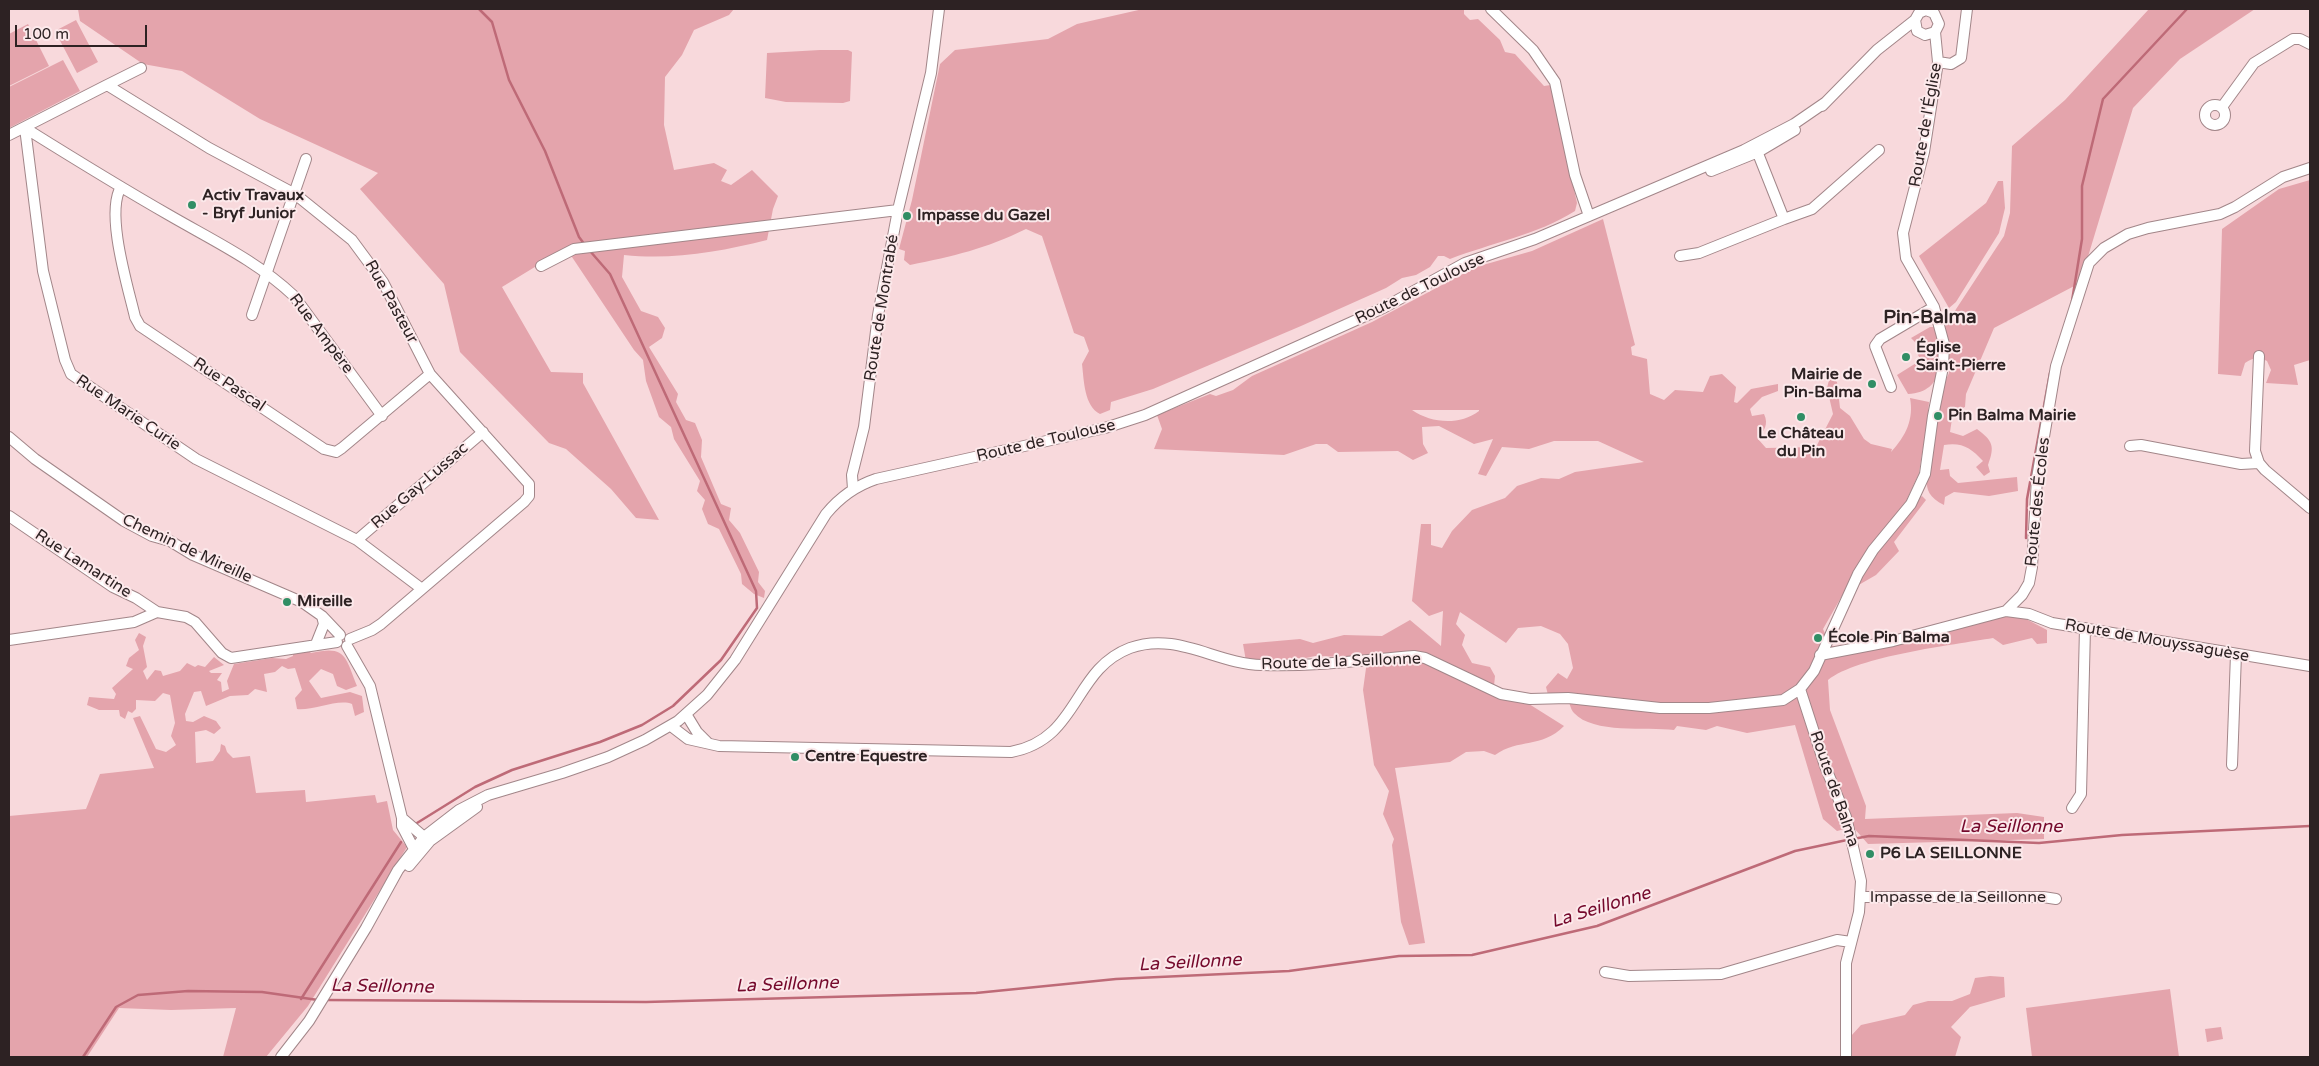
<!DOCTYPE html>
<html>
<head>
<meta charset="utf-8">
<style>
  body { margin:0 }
  #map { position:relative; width:2319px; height:1066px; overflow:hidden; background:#f8d9dc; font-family:"Varela Round",sans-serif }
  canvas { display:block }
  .frame { position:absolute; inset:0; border:10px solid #2d2223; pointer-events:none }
  .scale { position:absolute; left:15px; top:25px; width:132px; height:22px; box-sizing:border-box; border:2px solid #2d2223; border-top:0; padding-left:6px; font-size:15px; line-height:18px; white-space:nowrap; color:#2d2223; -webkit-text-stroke:4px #fce9eb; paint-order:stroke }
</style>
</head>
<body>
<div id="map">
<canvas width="2319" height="1066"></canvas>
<div class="frame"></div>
<div class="scale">100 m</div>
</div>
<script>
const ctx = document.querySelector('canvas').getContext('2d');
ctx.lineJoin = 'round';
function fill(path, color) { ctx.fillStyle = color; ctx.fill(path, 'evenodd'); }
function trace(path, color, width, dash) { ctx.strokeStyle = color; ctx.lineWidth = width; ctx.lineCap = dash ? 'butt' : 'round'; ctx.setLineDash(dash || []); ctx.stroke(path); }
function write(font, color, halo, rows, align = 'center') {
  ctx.font = font + ' "Varela Round",sans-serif'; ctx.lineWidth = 4; ctx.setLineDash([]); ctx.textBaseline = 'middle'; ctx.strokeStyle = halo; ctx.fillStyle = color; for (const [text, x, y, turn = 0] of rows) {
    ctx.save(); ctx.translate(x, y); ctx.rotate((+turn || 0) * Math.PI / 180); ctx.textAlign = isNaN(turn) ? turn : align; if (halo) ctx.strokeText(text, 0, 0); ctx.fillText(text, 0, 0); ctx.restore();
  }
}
const green = new Path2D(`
  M78,9H734L729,15L694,30L682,55L665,77L664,125L674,170L714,163L727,170L721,181L731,185L752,170L778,196L773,209L767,240C719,252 673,260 624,255L622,277L641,311L658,317L665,328L662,338L649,347L678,394L676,402L686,420L695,423L702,440L701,457L721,504L731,508L729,520L740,533L759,572L758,582L765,591L764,598L754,594L742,584L741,574L719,529L708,524L702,509L705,500L697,491L700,481L674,439L671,427L659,417L646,381L643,360L634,350L566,248L502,287L551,372L583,373V383L659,520L636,518L611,489L566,449L549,443L460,352L444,284L360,189L378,173L260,119L182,71L143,64L80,21Z
  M1143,9H1464V14L1470,20L1478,19L1500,40L1505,52L1515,54L1544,86L1551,85L1577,203L1575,211C1537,235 1491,243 1450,259L1444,256H1438L1430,267L1416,275L1402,278L1386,288L1301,326L1153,389L1111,402L1110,410L1100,414C1084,406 1084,380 1082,364L1089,351L1084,337L1074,333L1042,236L1026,229C985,249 954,256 910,265L904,260L905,251L899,249L912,200L940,64L955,50L1048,39L1077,24Z
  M2149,9H2255L2180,59L2133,108L2080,283L1994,328L1966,394L1965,407L1953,412L1950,432L1963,436L1977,429C1993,441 1995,446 1988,465L1990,472L1984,476L1976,467L1983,461C1971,448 1962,442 1944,445L1940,470L1949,469L1950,476L1958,483L2017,477L2018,491L1989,496L1954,492L1945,497L1944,505C1914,490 1933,473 1931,446L1923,448L1919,473L1902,510L1922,496L1926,500L1894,542L1899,551L1876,575L1843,594L1823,629L1830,645L1839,648L2009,610L2047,630V643L2037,644L2032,638L2003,645L1993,638C1953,645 1858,656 1828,680L1830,710L1866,806L1865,819L2017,813L2044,817V839L1868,844L1853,827L1837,831L1823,819L1795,725L1747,733L1717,726L1706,730L1677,726L1674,730C1647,727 1593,734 1574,713C1570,709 1569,700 1567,695H1548L1546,687L1558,673L1567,679L1573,668L1568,644L1560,634L1541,626L1518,628L1506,643L1460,612L1456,624L1465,635L1462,645L1472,663L1490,667L1495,676L1493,696L1529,704L1564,726C1541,749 1519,738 1495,755L1484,751L1466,752L1450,762L1395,768L1425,943L1409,945L1401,922L1392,845L1394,839L1383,814L1389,791L1374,765L1363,690L1367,661L1346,657L1315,656L1278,664L1246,661L1243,644L1300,639L1313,643L1344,635L1382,636L1410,620L1441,646L1443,611L1429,616L1412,601L1421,524H1431V545L1442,548L1452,531L1472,510L1505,498L1517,486L1541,478L1559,479L1575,472L1644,462L1598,441H1554L1529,449L1502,447L1486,476L1478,474L1493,439L1474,444L1439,426L1422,427L1423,444L1428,453L1413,460L1398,451L1338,452L1327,444H1316L1284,455L1154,449L1162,429L1157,415L1210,394L1216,396L1233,390L1252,376L1372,322L1476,267L1532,251L1603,219L1635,345L1631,347L1632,355L1647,359L1650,394L1664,400L1675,390L1703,392L1710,376L1722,374L1736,387L1734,402L1737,403L1751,389L1778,384V391L1762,397L1750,409L1752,416L1764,414C1769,425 1764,430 1758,439L1766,448L1816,447L1833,414L1827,388L1830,376L1837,382L1840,408L1850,416L1864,439L1871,444L1892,449L1891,452C1906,436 1914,419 1910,398L1929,402L1928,415H1936L1941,390L1949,373L1943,329L2004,236L2010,213L2012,146L2065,100ZM1412,410H1479V411C1459,426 1431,423 1412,410Z
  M76,20L98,62L77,73L55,31Z
  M28,24L49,66L9,86V34Z
  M820,50H848L852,52L850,101L843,103L786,102L765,98L767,53Z
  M63,60L80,91L9,128V87Z
  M2310,180V360L2294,365L2298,385L2266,383L2271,370L2267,361C2259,357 2253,357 2245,363L2241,376L2218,374L2222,229L2279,189Z
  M1998,181H2003L2005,208L1999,233L1956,302L1949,308L1919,256L1986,203Z
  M1930,327H1934C1942,355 1947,392 1908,394L1897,375L1921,360L1918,355L1921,348L1911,338Z
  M139,633L146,637L143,646L147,667L143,671L147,680L155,670L161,671L163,676L180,671L187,663L195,667L198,665L205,667L214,657L224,665L209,671L211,673H222L217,680L221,682L222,692L229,689L227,681L234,664L272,658L286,659L293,656V653L306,648L311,653C346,645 345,656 357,686L346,690L337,686L333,674L321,669L309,681L321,698L350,692L362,696L364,712L355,716L352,704C339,698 312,711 297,709L295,698L302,690L295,668L288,669L282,666L275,672L264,674L267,692L255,689L248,695L230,696L206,706L201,691L194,692L185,714L186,721L193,722L204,716L216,721L221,728L214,734L206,730L195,732L196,763L213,761L220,751L221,744L225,746L227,752L233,758L250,756L256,793L305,790L306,802L375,795L377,803L387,801L393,830L407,847L308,1006L266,1057H223L236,1008L171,1010L119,1008L87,1057H9V816L86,809L100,774L154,768L133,718L140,716L156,749L166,752L176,745L171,736L175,723L170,695L163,693L155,701L136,700V709L132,713L128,711L125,719L120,716L119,710H99L87,705L89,697L114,699L116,694L112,688L133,669L126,666L129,658L139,650L135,640Z
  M1990,976L2004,977L2005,997L1970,1007L1951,1027L1961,1037L1955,1057H1852L1851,1036L1861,1025L1905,1015L1913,1005L1928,1001H1952L1970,994L1975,978Z
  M2170,989L2179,1057H2032L2026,1008Z
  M2221,1027L2223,1039L2207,1042L2205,1029Z`);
const stream = new Path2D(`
  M479,9L492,22L509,80L545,151L579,237L585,245
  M2072,301L2082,239V186L2103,99L2187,9
  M2026,538L2027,499L2050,373
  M417,823L475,787L512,770L600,742L642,725L673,706L721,660L757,608L756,591L610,274L590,251
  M1853,839L1869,836L2039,843L2122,835L2310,826
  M301,999L401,842
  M326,1000L646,1002L976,993L1116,979L1289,971L1399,956L1472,955L1597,926L1795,851L1847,840
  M83,1057L116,1007L138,995L188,991L262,992L318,1000`);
const minor = new Path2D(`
  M1491,9L1533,50L1555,82L1575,175L1589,216
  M1926,10L1934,13L1939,24L1935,32L1925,35L1917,31L1915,20L1919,13L1928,9
  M1938,62L1951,64L1961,58L1967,9
  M107,85L141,68
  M2205 115a10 10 0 1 1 20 0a10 10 0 1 1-20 0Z
  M1822,106L1877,50L1915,20
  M2222,107L2254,63L2293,39H2300L2310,44
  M25,128L43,271L65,360L71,374L196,459L357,540L422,589
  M25,128C73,158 120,187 169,215C212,240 257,261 294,296L382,416
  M9,135L107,85L209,148L295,194L352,240L383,282L430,374L529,484V496L524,502L381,624L372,630L350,639
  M1755,146L1784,219L1812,209L1879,150
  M1711,171L1758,152L1795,130
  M121,187C105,213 128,287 135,317L140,326L324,449L336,452L342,448L430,374
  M1680,256L1699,253L1784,219
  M541,266L574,249L898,210
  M252,315L306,159
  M2259,356L2255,451L2259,463L2265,470L2310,508
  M1891,387L1875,346L1880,339L1934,307
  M9,437L35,459L124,521L152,536L170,541L193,555L302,602L322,616L340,635
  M2130,446L2141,445L2241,464L2259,463
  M853,489L852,475L864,427L878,315L898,210L931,73L939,9
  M9,516L113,587L136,598L157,612
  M357,540L483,432
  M2006,611L2029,614L2052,623L2310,666
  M9,640L134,622L157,612L186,617L195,622L222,653L231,658L337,642
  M316,644L324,624L322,616
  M347,646L370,686L402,818V826L414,849
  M1820,655L1893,641L2006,611L2022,595L2029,583L2032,567L2037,478L2056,366L2089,263L2104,248L2128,234L2148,228L2220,214L2235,207L2283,177L2310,168
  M1800,689L1825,766L1846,817L1861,881L1859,912L1846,963V1057
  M686,714L697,732L708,743
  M671,726L688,739L719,746L1011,752C1080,739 1072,670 1130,648C1177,631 1216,664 1262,665C1312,667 1364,660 1414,656L1425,658L1501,694L1530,699L1568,698L1660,708H1709L1783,700L1800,689L1814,671L1858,574L1873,550L1911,504L1925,474L1933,416L1943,367L1944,344L1934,307L1906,258L1903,233L1924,152L1938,62L1935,32
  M2232,765L2236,654
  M2072,808L2081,794L2085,628
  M402,818L424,837V842
  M409,866L430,841L477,807
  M1860,897H2043L2056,899
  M1605,972L1629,976L1721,974L1837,940L1851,942
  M281,1057L309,1021L366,928L398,870L424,837L459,810L488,795L562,773L608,757L645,740L678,721L707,695L735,660L826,514C840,497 855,486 876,479L1105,428L1145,415L1383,308L1465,263L1535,239L1744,150L1794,124L1826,102`);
const markers = [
  [192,205,5,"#318e65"],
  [907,216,5,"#318e65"],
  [1906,357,5,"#318e65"],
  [1872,384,5,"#318e65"],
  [1938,416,5,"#318e65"],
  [1801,417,5,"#318e65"],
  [287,602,5,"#318e65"],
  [1818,638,5,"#318e65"],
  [795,757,5,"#318e65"],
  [1870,854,5,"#318e65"]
];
const streetNames = [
  ["Route de l'Église",1926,125,-80],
  ["Route de Toulouse",1420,289,-26],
  ["Rue Pasteur",391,302,61],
  ["Route de Montrabé",882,308,-81],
  ["Rue Ampère",321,334,53],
  ["Rue Pascal",229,385,34],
  ["Rue Marie Curie",128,413,34],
  ["Route de Toulouse",1046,441,-13],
  ["Rue Gay-Lussac",420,486,-41],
  ["Route des Écoles",2038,502,-84],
  ["Chemin de Mireille",187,549,25],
  ["Rue Lamartine",83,564,33],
  ["Route de Mouyssaguèse",2157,641,10],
  ["Route de la Seillonne",1341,662,-2],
  ["Route de Balma",1834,789,71],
  ["Impasse de la Seillonne",1958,898]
];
const poiNames = [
  ["Activ Travaux",202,196],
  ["- Bryf Junior",202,214],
  ["Impasse du Gazel",917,216],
  ["Église",1916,348],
  ["Saint-Pierre",1916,366],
  ["Mairie de",1862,375,"right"],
  ["Pin-Balma",1862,393,"right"],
  ["Pin Balma Mairie",1948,416],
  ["Le Château",1801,434,"center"],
  ["du Pin",1801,452,"center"],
  ["Mireille",297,602],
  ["École Pin Balma",1828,638],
  ["Centre Equestre",805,757],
  ["P6 LA SEILLONNE",1880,854]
];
const waterNames = [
  ["La Seillonne",2011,827],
  ["La Seillonne",1601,908,-17],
  ["La Seillonne",1190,963,-3],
  ["La Seillonne",787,985,-2],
  ["La Seillonne",382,987,1]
];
const quarterNames = [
  ["Pin-Balma",1930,318]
];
fill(green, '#e4a4ac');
trace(stream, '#be6a77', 2.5);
trace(minor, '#a28689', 12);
trace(minor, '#fff', 10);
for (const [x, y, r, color] of markers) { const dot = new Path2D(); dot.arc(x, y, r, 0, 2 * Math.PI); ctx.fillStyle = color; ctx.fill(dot); trace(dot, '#fce9eb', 2); }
write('16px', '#2d2223', '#fce9eb', streetNames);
write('bold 16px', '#2d2223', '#fce9eb', poiNames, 'left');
write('italic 18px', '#75092c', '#fce9eb', waterNames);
write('bold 19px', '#2d2223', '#fce9eb', quarterNames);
</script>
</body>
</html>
